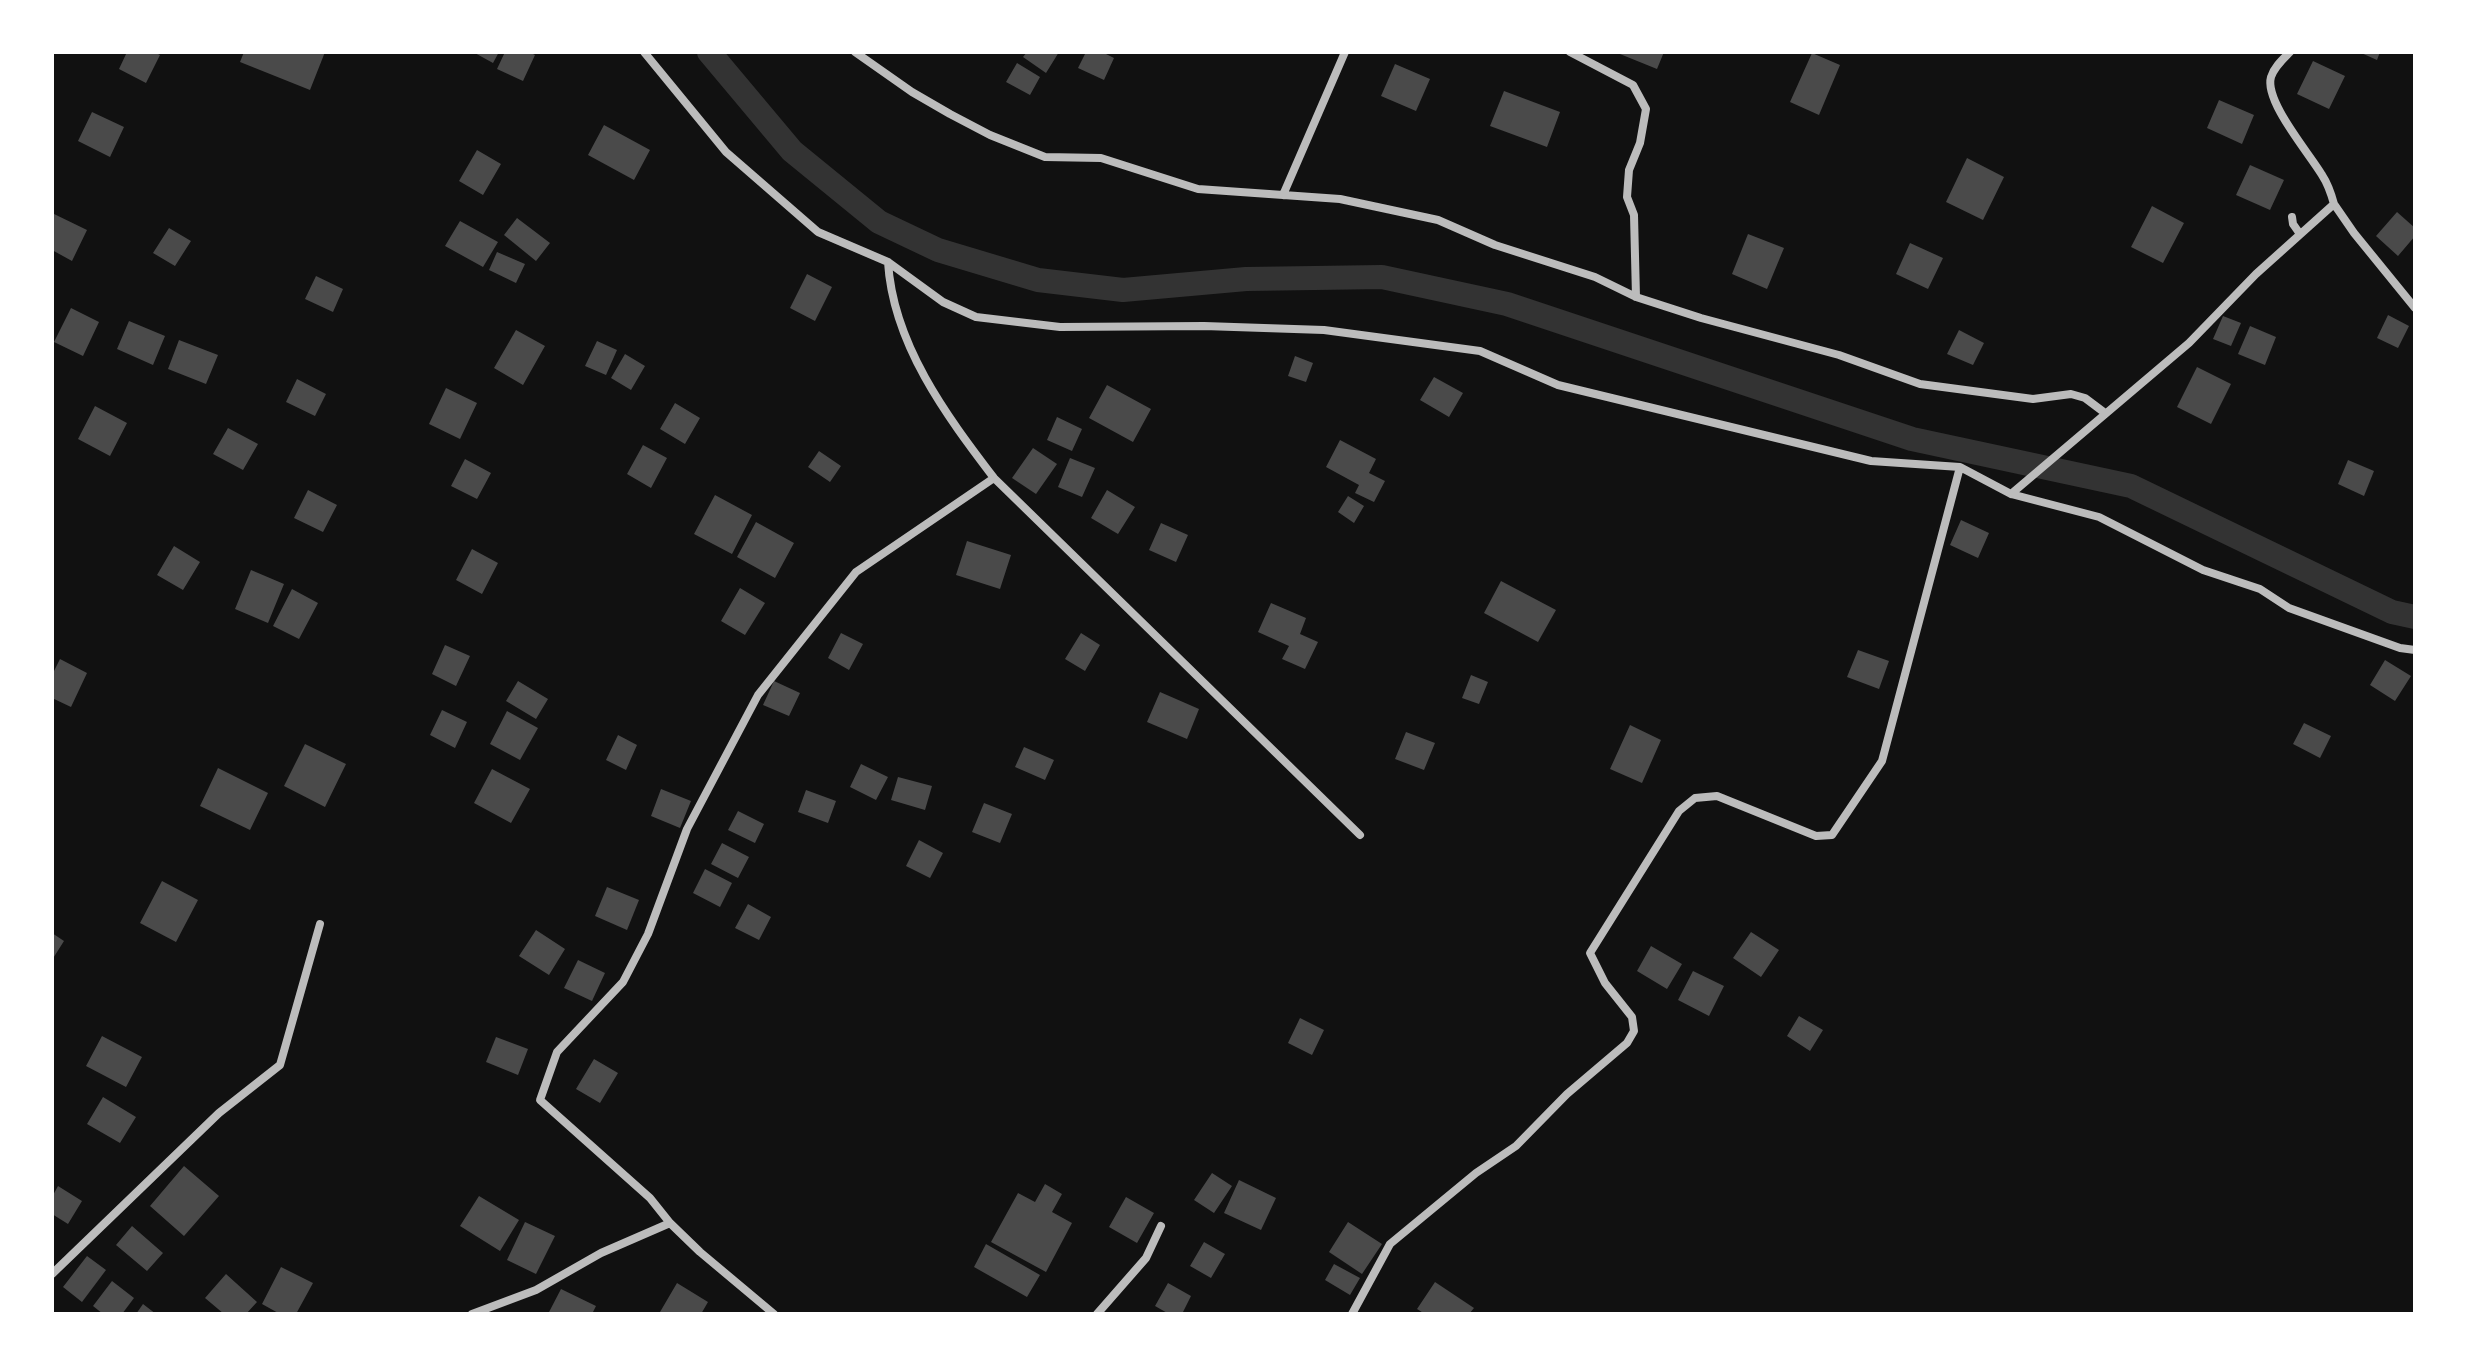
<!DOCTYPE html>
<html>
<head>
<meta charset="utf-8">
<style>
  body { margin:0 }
  #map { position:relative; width:2467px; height:1366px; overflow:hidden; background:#111; font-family:"IBM Plex Sans",sans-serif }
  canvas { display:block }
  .frame { position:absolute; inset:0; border:54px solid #fff; pointer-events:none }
</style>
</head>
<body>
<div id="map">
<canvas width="2467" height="1366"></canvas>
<div class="frame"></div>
</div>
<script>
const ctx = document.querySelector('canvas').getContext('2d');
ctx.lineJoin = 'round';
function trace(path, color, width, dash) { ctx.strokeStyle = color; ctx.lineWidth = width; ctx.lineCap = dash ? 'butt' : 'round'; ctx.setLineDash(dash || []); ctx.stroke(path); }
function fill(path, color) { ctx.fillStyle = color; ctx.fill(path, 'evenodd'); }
const canal = new Path2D(`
  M709,52L792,151L879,222L938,250L1038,280L1123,290L1246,279L1382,277L1507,304L1912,439L2131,486L2392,612L2415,617`);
const building = new Path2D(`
  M127,52H154L160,55L146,83L119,69Z
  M244,52H325L310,90L240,62Z
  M473,52H499L493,63Z
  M505,52H529L535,55L523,81L497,69Z
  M1027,52H1059L1046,73L1023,57Z
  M1086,52H1102L1114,58L1104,80L1078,68Z
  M1615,52H1664L1657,69Z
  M2359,52H2380L2377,60Z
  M1812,53L1840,65L1819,115L1790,102Z
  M2313,61L2345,76L2329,109L2297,94Z
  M1017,63L1040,77L1030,95L1006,82Z
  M1395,64L1430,79L1416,111L1381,96Z
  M1504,91L1560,112L1547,147L1490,126Z
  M2219,100L2254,115L2242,144L2207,128Z
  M92,112L124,127L110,157L78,141Z
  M604,125L650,150L634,180L588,155Z
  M477,150L501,164L483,195L459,181Z
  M1967,158L2004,177L1983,220L1946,202Z
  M2250,165L2284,180L2270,210L2236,195Z
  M2152,206L2184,223L2163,263L2131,247Z
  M2397,212L2415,228V236L2398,256L2376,236Z
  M52,213L87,230L72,261L52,250Z
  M517,218L550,243L536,261L504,235Z
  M460,221L498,242L483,267L445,246Z
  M169,228L191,241L175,266L153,253Z
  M1748,234L1784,248L1767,289L1732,274Z
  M1910,243L1943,258L1928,289L1896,274Z
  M497,252L525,264L516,283L489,270Z
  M807,274L832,287L815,321L790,308Z
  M316,276L343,289L333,312L305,299Z
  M71,308L99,322L83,356L54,342Z
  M2388,315L2409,326L2398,348L2377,338Z
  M2223,316L2241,323L2231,346L2213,339Z
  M129,321L165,336L153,365L117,349Z
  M2250,326L2276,337L2265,365L2238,354Z
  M516,330L545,346L523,385L494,368Z
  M1959,330L1984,343L1973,365L1947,354Z
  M179,340L218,355L206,384L168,369Z
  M597,341L617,350L606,375L585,366Z
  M625,354L645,366L631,390L611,378Z
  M1295,356L1313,363L1306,382L1288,376Z
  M2197,367L2231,384L2211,424L2177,407Z
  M1434,377L1463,393L1449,417L1420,400Z
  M297,379L326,394L315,416L286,402Z
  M1107,385L1151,409L1133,442L1089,418Z
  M446,388L477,403L460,439L429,424Z
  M675,403L700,418L685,444L660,429Z
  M95,406L127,423L110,456L78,439Z
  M1057,417L1082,429L1072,451L1047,440Z
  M228,428L258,444L243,470L213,454Z
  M1340,440L1376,459L1369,473L1385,481L1374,502L1355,493L1359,485L1326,467Z
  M643,445L667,458L651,488L627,474Z
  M1033,448L1057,464L1036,494L1012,478Z
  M819,451L841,466L830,482L808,467Z
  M1070,458L1095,468L1082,497L1058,487Z
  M465,459L491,473L477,499L451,486Z
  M2348,460L2374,471L2364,496L2338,484Z
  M308,490L337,505L323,532L294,518Z
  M1107,490L1135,507L1118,534L1091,518Z
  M715,495L752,515L732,554L694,534Z
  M1348,496L1364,506L1354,523L1338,512Z
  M1961,520L1989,533L1978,558L1950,545Z
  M756,522L794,543L775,578L737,557Z
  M1161,523L1188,535L1176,562L1149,550Z
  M967,541L1011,555L1000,589L956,575Z
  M174,546L200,562L183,590L157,575Z
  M472,549L498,563L482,594L456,580Z
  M251,570L284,584L268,623L235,609Z
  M1501,581L1556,610L1538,642L1484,613Z
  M740,588L765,603L745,635L721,621Z
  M292,589L318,603L299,639L273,626Z
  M1271,603L1306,618L1300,634L1318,642L1305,669L1282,659L1289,646L1258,632Z
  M841,633L863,644L849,670L828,658Z
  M1081,633L1100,645L1085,671L1065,659Z
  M445,645L470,656L456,686L432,674Z
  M1858,650L1889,661L1879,689L1847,677Z
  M60,659L87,673L71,707L52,698V675Z
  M2385,660L2411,676L2395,701L2370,685Z
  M1471,675L1488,682L1479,704L1462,698Z
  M518,681L548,699L536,719L506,701Z
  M774,681L800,693L789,716L763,705Z
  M1160,692L1199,709L1187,739L1147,722Z
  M442,710L467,722L455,748L430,735Z
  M507,711L538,728L520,760L490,744Z
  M2304,723L2331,736L2320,758L2293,744Z
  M1630,725L1661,740L1642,783L1610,769Z
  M1406,732L1435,743L1424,770L1395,759Z
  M618,735L637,745L626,770L606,760Z
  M305,744L346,764L325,807L284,786Z
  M1024,747L1054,760L1045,780L1015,767Z
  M861,764L888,777L876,800L850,787Z
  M218,768L268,793L250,830L200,806Z
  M492,769L530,789L511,823L474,803Z
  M898,777L932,786L925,810L891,800Z
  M661,789L691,801L680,828L651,816Z
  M806,790L836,801L828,823L798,812Z
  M984,803L1012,814L1000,843L972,832Z
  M738,811L764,824L755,843L728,830Z
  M919,840L943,853L930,878L906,866Z
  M722,843L749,857L738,878L711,864Z
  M705,869L732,883L720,907L693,893Z
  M162,881L198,900L176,942L140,923Z
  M607,887L639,900L627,930L595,916Z
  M748,904L771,917L759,940L735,928Z
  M536,930L565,949L549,975L519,956Z
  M1751,932L1779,950L1761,977L1733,958Z
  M52,933L64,941L52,960Z
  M1651,946L1682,964L1667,989L1637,971Z
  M578,960L605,973L592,1001L564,988Z
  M1693,971L1724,986L1709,1016L1678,1000Z
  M1799,1016L1823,1030L1810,1051L1787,1036Z
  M1300,1018L1324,1030L1312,1055L1288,1043Z
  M102,1036L142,1057L126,1087L86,1066Z
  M496,1037L528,1049L518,1075L486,1062Z
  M594,1059L618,1073L600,1103L576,1089Z
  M103,1097L136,1117L120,1143L87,1124Z
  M184,1166L219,1196L184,1236L150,1206Z
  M1212,1173L1232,1186L1214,1213L1194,1200Z
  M1239,1180L1276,1198L1261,1230L1224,1213Z
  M1045,1184L1062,1194L1052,1212L1072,1223L1046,1272L991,1242L1018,1193L1035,1202Z
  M58,1186L82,1201L68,1224L52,1214V1197Z
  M479,1196L519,1220L500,1251L460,1226Z
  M1126,1197L1154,1213L1137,1243L1109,1227Z
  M525,1222L555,1236L536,1274L507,1260Z
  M1348,1222L1382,1244L1362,1274L1329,1252Z
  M132,1226L163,1253L147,1271L116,1245Z
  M1204,1242L1225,1254L1211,1278L1190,1266Z
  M986,1244L1040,1275L1027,1297L974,1267Z
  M87,1256L106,1270L82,1302L63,1287Z
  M1334,1264L1360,1278L1350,1295L1325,1280Z
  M281,1267L313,1283L296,1314H280L262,1304Z
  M226,1274L257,1302L246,1314H224L205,1298Z
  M112,1281L134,1298L122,1314H103L93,1306Z
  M1435,1282L1474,1308L1469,1314H1425L1417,1309Z
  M677,1283L708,1302L701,1314L660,1312Z
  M1168,1283L1191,1296L1182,1314H1169L1155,1306Z
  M561,1289L596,1306L592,1314H548Z
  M143,1304L156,1314H136Z`);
const minor = new Path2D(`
  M644,52L726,152L818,232L888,262L943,302L976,317L1060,327L1204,326L1324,330L1480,351L1558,385L1871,461L1960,467L2011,494L2099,517L2203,570L2260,589L2289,608L2400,648L2415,650
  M855,52L912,92L950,114L990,135L1045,157L1101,158L1198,189L1340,199L1438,220L1495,245L1595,277L1636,297L1701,318L1839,355L1920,384L2033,399L2071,394L2085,398L2105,413
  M1570,52L1633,85L1646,109L1640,143L1629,170L1627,197L1634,215L1636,297
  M1283,195L1345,52
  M2334,204L2354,233L2415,308
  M2292,217L2293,224L2300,234
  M888,262C893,344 946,415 994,478L1360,835
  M2011,494L2189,343L2256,274L2334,204C2331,193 2328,184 2322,175C2309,153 2264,101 2271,77C2274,67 2283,59 2290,52
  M670,1223L650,1198L540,1100L557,1052L623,982L648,934L687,829L758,695L856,572L994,478
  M52,1274L219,1113L280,1065L320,924
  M472,1314L536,1290L601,1253L670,1223L700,1252L774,1314
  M1097,1314L1146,1258L1161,1226
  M1352,1314L1390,1244L1476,1173L1516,1146L1567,1094L1627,1043L1634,1031L1632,1017L1605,983L1590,953L1679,811L1695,798L1717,796L1816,836L1832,835L1882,761L1960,467`);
trace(canal, '#333', 24);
fill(building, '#4a4a4a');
trace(minor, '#bcbcbc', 8);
</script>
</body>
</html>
